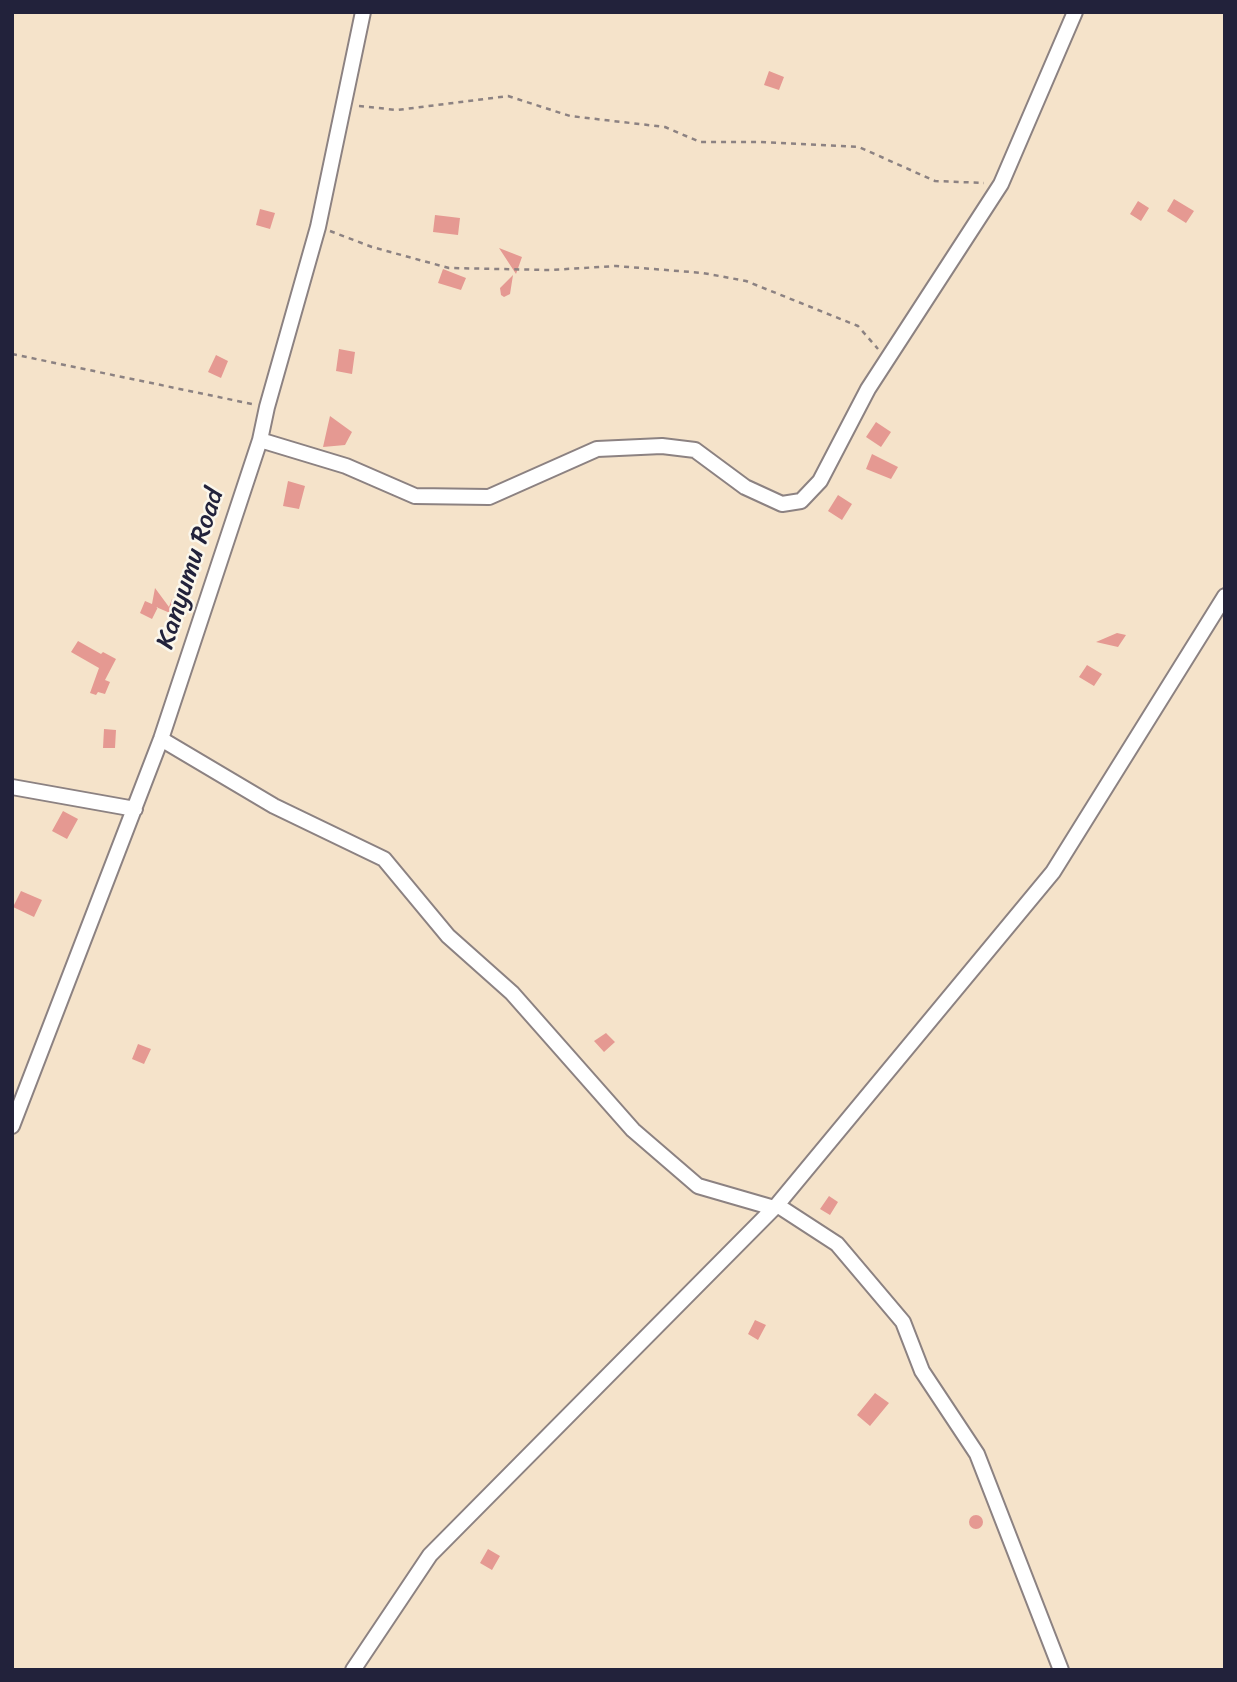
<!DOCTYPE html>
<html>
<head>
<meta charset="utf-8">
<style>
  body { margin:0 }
  #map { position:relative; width:1237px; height:1682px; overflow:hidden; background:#f5e3ca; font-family:Sriracha,sans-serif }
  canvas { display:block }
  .frame { position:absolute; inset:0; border:14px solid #22223b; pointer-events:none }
</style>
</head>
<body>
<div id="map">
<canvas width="1237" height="1682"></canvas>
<div class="frame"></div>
</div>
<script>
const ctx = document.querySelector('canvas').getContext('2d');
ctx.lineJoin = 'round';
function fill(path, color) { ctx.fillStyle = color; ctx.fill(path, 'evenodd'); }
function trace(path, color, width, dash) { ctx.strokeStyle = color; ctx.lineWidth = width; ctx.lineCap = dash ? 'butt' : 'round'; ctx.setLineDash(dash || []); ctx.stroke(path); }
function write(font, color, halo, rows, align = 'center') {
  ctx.font = font + ' Sriracha,sans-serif'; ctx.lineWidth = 5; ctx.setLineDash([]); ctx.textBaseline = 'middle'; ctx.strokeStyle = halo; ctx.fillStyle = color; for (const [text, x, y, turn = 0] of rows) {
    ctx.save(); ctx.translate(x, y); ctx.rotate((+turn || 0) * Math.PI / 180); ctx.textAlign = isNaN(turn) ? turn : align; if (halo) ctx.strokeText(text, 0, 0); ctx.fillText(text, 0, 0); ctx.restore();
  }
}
const building = new Path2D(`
  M769,71L784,77L779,90L764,85Z
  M1174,199L1194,211L1186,223L1167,211Z
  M1138,201L1149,208L1141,221L1130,214Z
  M260,209L275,213L270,229L256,225Z
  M435,215L460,218L458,235L433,232Z
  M499,248L522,257L516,274Z
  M443,269L466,278L461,290L438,283Z
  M513,275L510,294L504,297L501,295L500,288Z
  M339,349L355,352L352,374L336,371Z
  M216,355L228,361L221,378L208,372Z
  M330,416L352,432L345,445L323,447Z
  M876,422L891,432L881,447L866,437Z
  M872,454L898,467L891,479L866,469Z
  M288,481L305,486L299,509L283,506Z
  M838,495L852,504L842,520L828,511Z
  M155,588L169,607L172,599L182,604L177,616L156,607H158L152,619L140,613L145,601L152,604Z
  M1117,633L1126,635L1118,647L1096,642Z
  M78,641L101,654L103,652L116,659L105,680L110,682L105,694L98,692L96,695L90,693L99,668L71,652Z
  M1087,665L1102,674L1094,686L1079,677Z
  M104,729L116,730L115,748H103Z
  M63,811L78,819L67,839L52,831Z
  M21,891L42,900L34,917L13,907Z
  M606,1033L615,1042L604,1052L594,1041Z
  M138,1044L151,1049L144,1064L132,1059Z
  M829,1196L838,1202L830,1215L820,1209Z
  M755,1320L766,1325L758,1340L748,1334Z
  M875,1393L889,1403L870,1426L857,1415Z
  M969 1522a7 7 0 1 1 14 0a7 7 0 1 1-14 0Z
  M488,1549L500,1556L492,1570L480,1563Z`);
const path = new Path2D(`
  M359,106L397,110L508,96L570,116L665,127L700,142H760L859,147L935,181L984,183
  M330,231L372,247L449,268L550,270L616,266L703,273L746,281L858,326L878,349
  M12,354L252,404`);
const minor = new Path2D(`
  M260,440L346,466L415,496L489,497L597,449L662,446L695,450L745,487L782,504L801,501L820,481L868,389L1001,184L1075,12
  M161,739L274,806L384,859L448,936L512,993L633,1130L698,1186L774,1208
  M12,787L135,809
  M12,1126L161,739L260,440L267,407L318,227L363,12
  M777,1205L837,1244L903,1322L922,1371L977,1454L1061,1670
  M353,1670L430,1555L777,1205L1053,872L1225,596`);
const streetNames = [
  ["Kanyumu Road",191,569,-72]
];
fill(building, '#e59992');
trace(minor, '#8c8282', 18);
trace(path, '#8c8282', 2.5, [5, 5]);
trace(minor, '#fff', 14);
write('26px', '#22223b', '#fbf7ec', streetNames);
</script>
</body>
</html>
